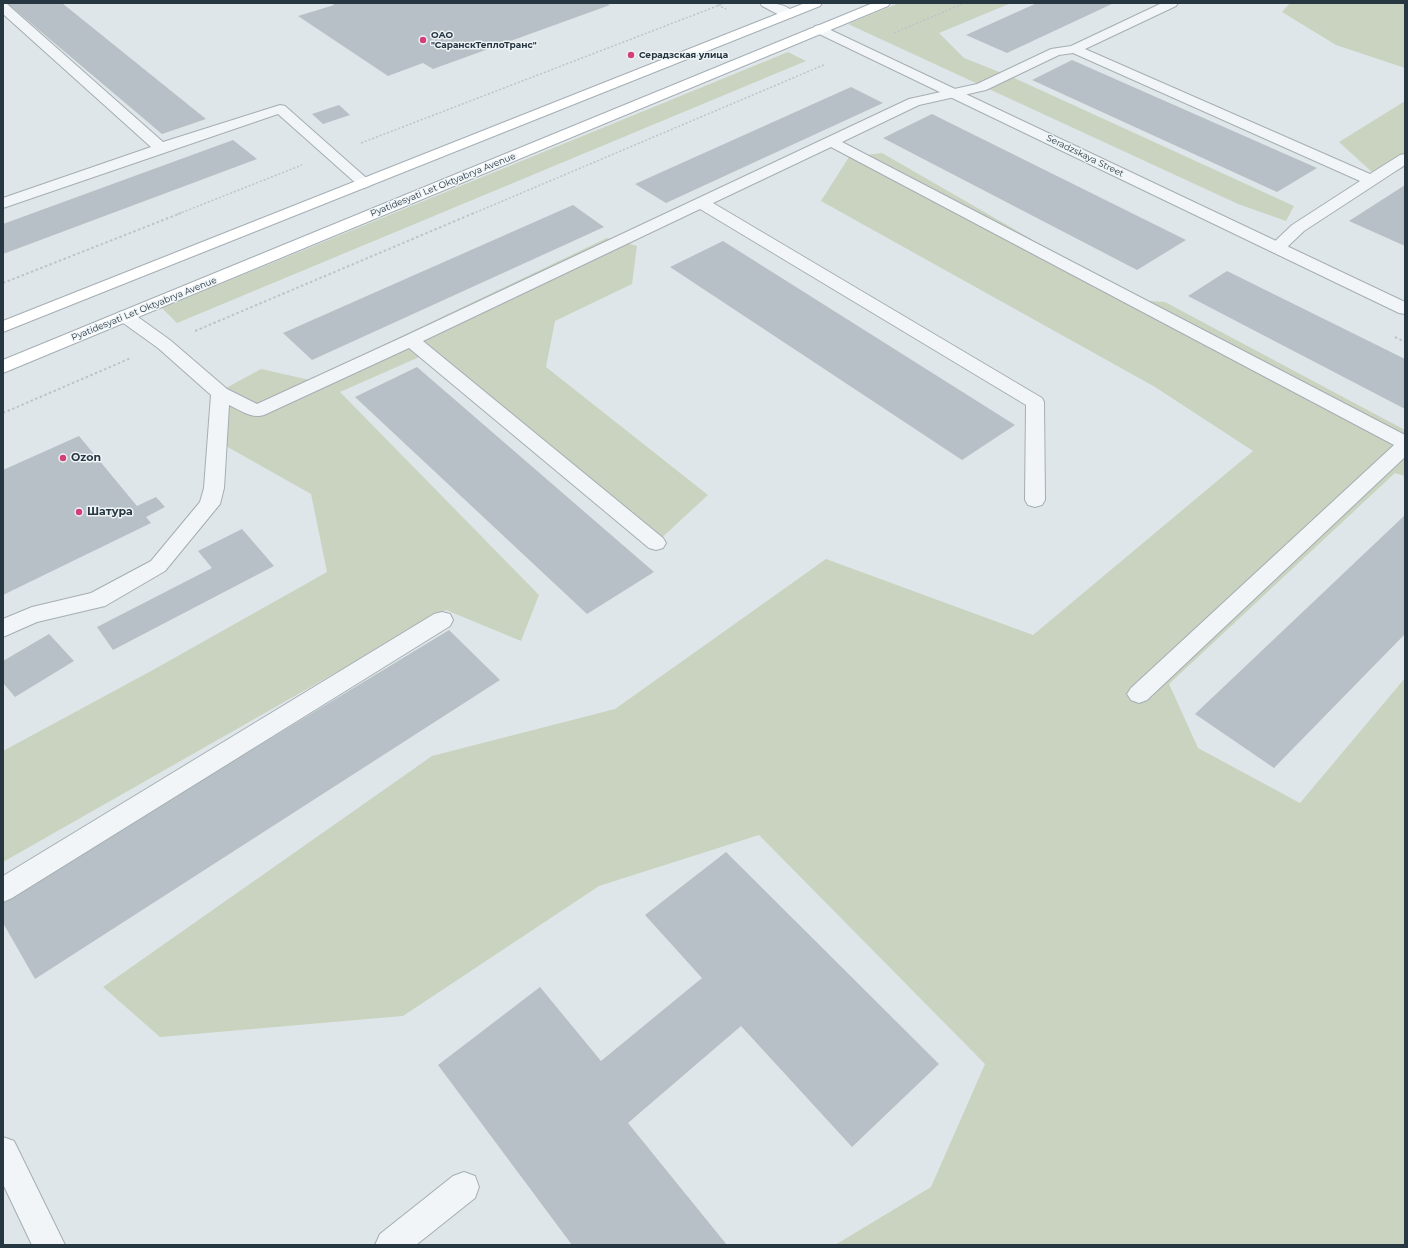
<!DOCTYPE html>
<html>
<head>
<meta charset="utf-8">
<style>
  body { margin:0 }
  #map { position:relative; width:1408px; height:1248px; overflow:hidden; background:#dfe6e9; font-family:Montserrat,sans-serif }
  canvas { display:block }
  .frame { position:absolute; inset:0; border:4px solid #273741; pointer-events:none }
</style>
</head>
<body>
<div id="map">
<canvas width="1408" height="1248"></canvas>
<div class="frame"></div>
</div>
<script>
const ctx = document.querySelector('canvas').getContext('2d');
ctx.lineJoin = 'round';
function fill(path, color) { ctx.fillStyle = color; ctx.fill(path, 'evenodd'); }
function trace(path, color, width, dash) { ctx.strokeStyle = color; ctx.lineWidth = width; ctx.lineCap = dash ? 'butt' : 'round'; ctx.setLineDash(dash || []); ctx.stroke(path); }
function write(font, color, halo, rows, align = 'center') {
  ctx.font = font + ' Montserrat,sans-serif'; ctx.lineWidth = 3; ctx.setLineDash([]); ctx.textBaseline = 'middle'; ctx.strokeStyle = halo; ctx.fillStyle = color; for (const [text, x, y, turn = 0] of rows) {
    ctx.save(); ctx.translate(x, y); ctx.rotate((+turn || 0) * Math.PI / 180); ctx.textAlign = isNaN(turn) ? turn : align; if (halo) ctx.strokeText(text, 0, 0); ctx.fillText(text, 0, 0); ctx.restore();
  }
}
const green = new Path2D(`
  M899,3H1011L939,33L964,58L1012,77L1294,206L1286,221L1238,204L848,24Z
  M1290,3H1405V68L1336,45L1282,12Z
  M788,52L806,61L177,323L162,308Z
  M1405,101V167L1396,172L1373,173L1339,142Z
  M882,153L1137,300L1165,302L1405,430V476L1395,473L1169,684L1198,748L1300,803L1405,678V1245H835L931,1187L985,1064L759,835L599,886L403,1016L160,1037L103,987L432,756L615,709L826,559L1033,635L1253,451L1155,387L821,201L849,157Z
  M607,238L637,246L632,284L555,321L546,367L708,495L656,543L433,351L340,392L539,595L521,641L446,610L3,862V751L151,671L327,572L311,494L217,441L226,388L261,369L310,380Z`);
const building = new Path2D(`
  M7,3H62L206,119L162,134Z
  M332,3H606L610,5L433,69L423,63L388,76L298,16L334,5Z
  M1037,3H1114L1007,53L966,35Z
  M1072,60L1317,168L1277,192L1032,80Z
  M851,87L883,103L666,203L635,184Z
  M339,105L350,115L323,124L312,114Z
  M932,114L1186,240L1137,270L883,138Z
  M233,140L257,159L3,254V224Z
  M1405,185V246L1349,221Z
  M573,205L604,227L312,360L283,333Z
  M723,241L1015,425L962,460L670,267Z
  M1227,271L1405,359V409L1188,296Z
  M417,367L654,572L587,614L355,397Z
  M79,436L137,506L156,497L165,507L146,517L151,523L3,595V470Z
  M1405,515V634L1274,768L1195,714Z
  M242,529L274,566L113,650L97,627L212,568L198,551Z
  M449,630L500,680L35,979L3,923V901Z
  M49,634L74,661L15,697L3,683V661Z
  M726,852L939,1064L852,1147L741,1026L628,1123L727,1245H572L438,1065L540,987L601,1061L702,978L645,915Z`);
const pathFar1 = new Path2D(`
  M714,3L726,9
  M894,33L965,3
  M361,143L725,3
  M178,214L302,165
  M472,214L826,64`);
const path = new Path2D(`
  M3,283L181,213
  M195,331L474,213
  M1395,337L1405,342
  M3,413L131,358`);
const service = new Path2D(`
  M3,3L7,4L163,142L280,105L285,106L372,183L369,186L364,188L359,186L278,114L3,208V198L151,147L3,14Z
  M1162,3H1178L1176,6L1085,49L1370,174L1400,155L1405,154V165L1304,231L1283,251L1277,253L1271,251L1269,248L1271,245L1292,225L1360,181L1073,53L1059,55L986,90L919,105L842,142L1405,435V457L1147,700L1139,703L1131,700L1127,694L1131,688L1394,445L831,147L713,203L1042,398L1044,402L1045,500L1042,505L1035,507L1028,505L1025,500L1026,405L700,209L423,341L663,538L666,543L663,548L656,550L649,548L409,348L264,415C251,419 240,410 229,405L224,488L220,504L165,571L105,606L37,622L3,637V619L32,607L91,593L151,561L200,502L204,488L211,395L158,348L119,320L116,316L119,312L125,311L131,312L170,340L227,389L257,404L405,336L909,99L977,84L1051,49L1071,46Z
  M442,612L450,614L453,620L450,626L12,898L3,902V876L434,614Z
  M3,1137L14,1141L65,1245H32L3,1184Z
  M464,1172L475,1176L479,1187L475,1198L416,1245H375L380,1234L453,1176Z`);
const minor = new Path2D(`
  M760,3C772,3 787,3 795,14L793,17C783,19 771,10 762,6Z
  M820,25L1405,302V314L1399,313L815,32L814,29L815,26Z`);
const secondary = new Path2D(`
  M805,3H822L820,6L3,332V321Z
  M873,3H890L888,6L3,373V360Z`);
const markers = [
  [423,40,4,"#d33f79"],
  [631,55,4,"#d33f79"],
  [63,458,4,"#d33f79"],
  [79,512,4,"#d33f79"]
];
const farPoinames = [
  ["ОАО",431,35],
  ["\"СаранскТеплоТранс\"",431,45],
  ["Серадзская улица",639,55]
];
const farStreetnames = [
  ["Seradzskaya Street",1085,156,26],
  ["Pyatidesyati Let Oktyabrya Avenue",443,185,-22],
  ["Pyatidesyati Let Oktyabrya Avenue",144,309,-22]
];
const poiNames = [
  ["Ozon",71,458],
  ["Шатура",87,512]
];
fill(green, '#cad3c0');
fill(building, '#b6c0c6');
trace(service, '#a4aeb3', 2);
trace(minor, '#a4aeb3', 2);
trace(secondary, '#a4aeb3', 2);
trace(pathFar1, '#bdc4c8', 1.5, [2, 2]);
trace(path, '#bdc4c8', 2, [2.5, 2.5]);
fill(service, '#f2f5f7');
fill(minor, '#f2f5f7');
fill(secondary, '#fff');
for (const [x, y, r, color] of markers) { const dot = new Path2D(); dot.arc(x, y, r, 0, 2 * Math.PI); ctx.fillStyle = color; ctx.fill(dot); trace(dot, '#eff4f7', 1.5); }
write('bold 9px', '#273741', '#eff4f7', farPoinames, 'left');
write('9px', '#273741', '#eff4f7', farStreetnames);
write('bold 11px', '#273741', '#eff4f7', poiNames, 'left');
</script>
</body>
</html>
